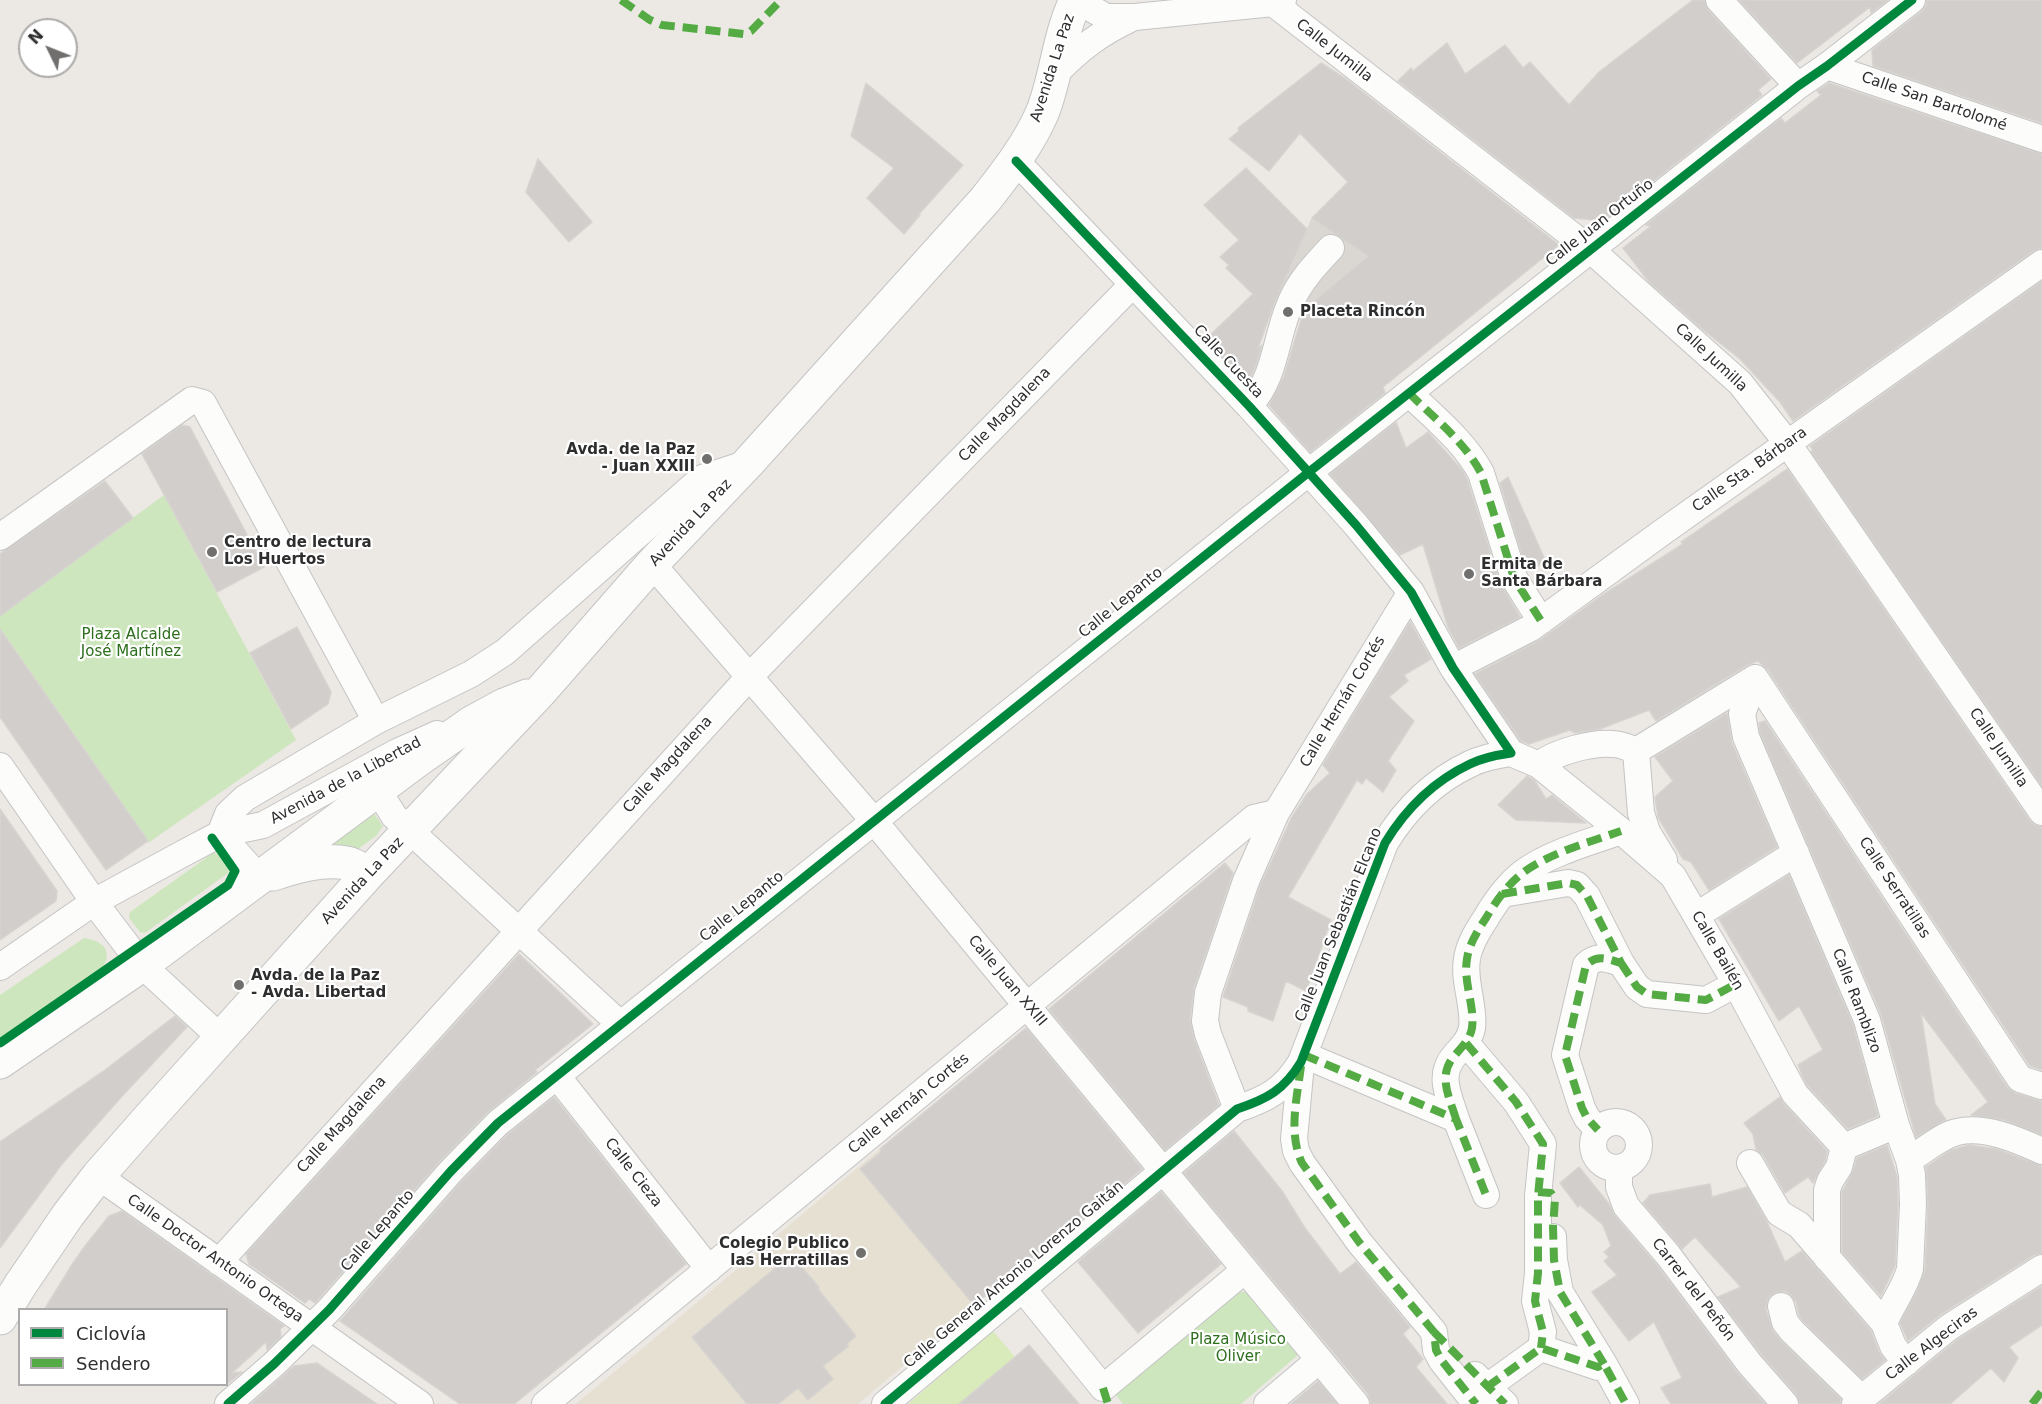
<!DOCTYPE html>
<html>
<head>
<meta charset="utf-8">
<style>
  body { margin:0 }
  #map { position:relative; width:2042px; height:1404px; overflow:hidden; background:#ece8e4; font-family:"DejaVu Sans",sans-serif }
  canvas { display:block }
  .legend { position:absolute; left:18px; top:1308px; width:210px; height:78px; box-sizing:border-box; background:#fff; border:2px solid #ababab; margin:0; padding:8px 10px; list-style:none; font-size:18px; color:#2e2e2e }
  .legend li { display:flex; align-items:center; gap:12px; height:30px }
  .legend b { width:30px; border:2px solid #ababab }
  .north { position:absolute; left:18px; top:18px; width:60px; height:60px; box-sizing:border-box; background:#fff; border:2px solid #ababab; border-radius:50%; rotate:313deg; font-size:16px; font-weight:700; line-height:24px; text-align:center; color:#2e2e2e }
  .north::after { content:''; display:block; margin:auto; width:21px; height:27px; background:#706f6e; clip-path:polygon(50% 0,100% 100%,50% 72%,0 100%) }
</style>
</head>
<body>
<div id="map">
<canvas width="2042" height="1404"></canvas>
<ul class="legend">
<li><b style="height:8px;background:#00873e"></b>Ciclovía</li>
<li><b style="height:8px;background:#54ab44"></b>Sendero</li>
</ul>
<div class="north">N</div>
</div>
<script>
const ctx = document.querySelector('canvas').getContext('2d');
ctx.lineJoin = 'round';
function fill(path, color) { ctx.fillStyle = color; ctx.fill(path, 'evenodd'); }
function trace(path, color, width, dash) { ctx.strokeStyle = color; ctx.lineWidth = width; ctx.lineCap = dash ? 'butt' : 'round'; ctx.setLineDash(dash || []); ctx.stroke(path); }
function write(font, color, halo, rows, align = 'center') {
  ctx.font = font + ' "DejaVu Sans",sans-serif'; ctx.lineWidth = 4.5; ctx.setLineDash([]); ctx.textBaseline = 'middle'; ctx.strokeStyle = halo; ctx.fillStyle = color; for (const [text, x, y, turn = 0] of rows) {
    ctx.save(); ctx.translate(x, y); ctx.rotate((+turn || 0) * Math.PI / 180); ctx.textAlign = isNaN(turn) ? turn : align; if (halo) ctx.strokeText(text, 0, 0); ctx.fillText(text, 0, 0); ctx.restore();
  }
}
const education = new Path2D(`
  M880,1149L996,1287L858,1404H576Z`);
const green = new Path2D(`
  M164,495L296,740L148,843L0,629V616Z
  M372,811L383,826L376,836L358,849L328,850V839Z
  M213,853L219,855L229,868L228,873L145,933L140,932L129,918L130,912Z
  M84,938C104,941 114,951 101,970L0,1039V995Z
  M1236,1292H1247L1299,1354L1241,1404H1123L1115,1394Z`);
const pitch = new Path2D(`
  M993,1331L1015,1357L1029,1345L1079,1404H908Z`);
const plaza = new Path2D(`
  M1312,217L1367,256L1289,323L1292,327L1269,402L1266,407L1248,387L1262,373L1281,281L1295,257Z`);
const building = new Path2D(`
  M1693,0H1704L1708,10L1771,79L1758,90L1762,95L1603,221L1574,218L1398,81L1411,68L1413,71L1447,43L1465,74L1505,45L1523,68L1530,62L1569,105L1599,72Z
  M1739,0H1888L1871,13L1870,7L1797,63Z
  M1927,0H2042V123L1873,66L1872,50L1921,12L1926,6Z
  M1321,63L1346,79L1559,245L1383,387L1385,393L1310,452L1269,405L1284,376L1304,310L1368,256L1312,218L1348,182L1300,133L1269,171L1229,139L1239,131L1238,128Z
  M866,83L963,165L919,214L920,215L904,234L867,198L894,168L851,136Z
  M1829,83L2042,154V248L2033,251L1793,421L1780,402L1740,359L1701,328L1649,282L1623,248L1651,226L1646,225L1781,118L1785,123L1821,95L1817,91Z
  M538,159L592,222L569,242L526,192Z
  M1246,168L1307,229L1276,299L1258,348L1262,345L1256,365L1248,383L1206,339L1253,294L1226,268L1229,265L1220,257L1239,240L1204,205Z
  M2042,281V786L1811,452L1813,450L1810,446Z
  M1396,422L1406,448L1428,432L1462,470L1467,479L1500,583L1520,617L1459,648L1448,627L1423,544L1400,555L1330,474Z
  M182,425L190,427L264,567L217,592L142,454Z
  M1787,469L2030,821L2035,825L2042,827V1070L2030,1066L1768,670L1758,661L1747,665L1656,721L1649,710L1600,729L1575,733L1570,730L1529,744L1521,741L1475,674L1540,640L1601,596L1683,544L1681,542Z
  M1508,477L1546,562L1527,571L1500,483Z
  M105,481L133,518L0,616V554Z
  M1410,622L1431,659L1404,675L1408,681L1389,697L1414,721L1388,761L1396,770L1383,792L1366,778L1362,784L1357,780L1288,897L1331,920L1306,991L1286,981L1273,1021L1248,1011V1007L1223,997L1260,886L1292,817L1307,794L1330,773L1323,765Z
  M297,627L331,692L328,704L291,729L250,653Z
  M0,629L148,841L106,870L0,717Z
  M1727,713L1732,743L1777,847L1709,890L1691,862L1683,859L1658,817L1655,797L1673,781L1655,757Z
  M1765,721L2007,1087L2015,1093L2042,1101V1135L2004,1120L1971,1115L1988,1102L1921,1013L1935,1104L1946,1120L1916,1137L1881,1014L1760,733L1759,723Z
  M1527,776L1534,780L1546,799L1552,795L1586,823L1516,820L1498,805Z
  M0,809L57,891L56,901L0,940Z
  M1225,863L1233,873L1194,988L1190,1020L1194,1039L1219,1105L1165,1150L1049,1009Z
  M1789,875L1853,1025L1878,1116L1848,1129L1807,1085L1802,1075L1798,1065L1823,1050L1799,1006L1779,1021L1719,919Z
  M519,954L593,1024L535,1070L537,1072L487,1113L440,1161L315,1303L309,1299L305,1303L249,1264L246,1254Z
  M175,1016L187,1027L124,1094L62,1164L0,1248V1142L105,1070Z
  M1026,1028L1142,1169L1058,1239L1057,1237L974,1305L860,1169L881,1152L880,1149Z
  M554,1097L686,1264L514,1404H460L340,1321L462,1181L508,1134Z
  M1780,1097L1784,1104L1827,1151L1825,1161L1813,1183L1808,1177L1785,1193L1763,1155L1756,1149L1753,1134L1744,1123Z
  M1234,1131L1282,1191L1305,1228L1340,1274L1356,1262L1410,1327L1403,1334L1423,1359L1416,1367L1447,1404H1371L1368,1394L1184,1173Z
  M1887,1145L1897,1177L1898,1204L1895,1266L1881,1296L1842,1252V1192L1853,1171L1857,1158Z
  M1969,1145L1997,1149L2042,1166V1253L2034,1255L1940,1315L1908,1341L1900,1323L1918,1289L1925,1270L1928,1204L1926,1167L1951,1150Z
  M1579,1167L1609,1204L1615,1216L1656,1264L1737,1372L1765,1404H1671L1661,1388L1682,1378L1654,1322L1629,1341L1592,1292L1617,1275L1604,1261L1609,1257L1604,1252L1611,1246L1603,1225L1580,1205L1578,1207L1560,1183Z
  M1710,1184L1712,1197L1747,1187L1767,1222L1785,1262L1802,1251L1871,1331L1879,1352L1885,1360L1862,1379L1803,1321L1799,1315L1796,1302L1791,1295L1785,1291L1777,1292L1770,1296L1767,1301L1766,1310L1773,1331L1782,1342L1841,1399L1840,1404H1800L1796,1394L1761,1354L1718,1297L1741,1287L1695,1237L1682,1249L1643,1203L1650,1195Z
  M1161,1192L1221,1264L1138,1333L1078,1262Z
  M122,1211L284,1326L280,1329L281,1337L267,1350L266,1342L232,1373L242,1372L226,1385V1310H44L73,1263L85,1246L109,1216Z
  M791,1255L819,1287L818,1289L856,1336L847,1344L849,1346L823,1366L833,1379L808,1400L798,1388L778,1404H747L692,1337Z
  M2042,1286V1325L2009,1347L2018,1358L2004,1382L1991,1368L1950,1404H1879L1957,1340Z
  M1029,1345L1079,1404H959L1015,1357Z
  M317,1363L377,1404H251L294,1366Z
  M1318,1381L1337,1404H1291Z`);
const minor = new Path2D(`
  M1086,0L1092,9L1106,17H1135L1273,3L1283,0
  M1719,0L1798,86
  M1273,3L1591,250L1740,383L1788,444L2042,812
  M1827,66L2042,139
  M1055,74C1079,49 1100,33 1132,18
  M1409,393C1434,418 1464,441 1481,473L1514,578L1541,621
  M1249,406C1276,377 1275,339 1290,304C1299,282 1315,265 1331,248
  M0,537L192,400L203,403L376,721
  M652,564L874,821L1356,1404
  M1453,668L1531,628L1664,531L2042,263
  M1755,678L1742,714L1746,737L1867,1020L1896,1125L1909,1160L1912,1175L1913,1204L1910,1269C1905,1288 1892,1304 1884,1323L1893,1346L1906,1363
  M1755,678L2020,1079L2042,1086
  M1511,753L1539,765L1621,831L1673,876L1736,984L1795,1094L1844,1147L1896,1125
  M1539,765C1555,752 1592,742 1613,744C1622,744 1629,748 1636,751
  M0,766L94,902L142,965L221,1038
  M381,787L382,797L394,816L620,1024
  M1664,860L1647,832L1641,813L1636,751L1755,678
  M260,879L220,834L228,814L245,798L376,721L471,674L505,652L702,478L748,463
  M1502,894L1568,883L1577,885L1587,896L1621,963C1607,959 1598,954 1586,965L1565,1055L1582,1108L1587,1118L1598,1130
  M1697,915L1796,853
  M1621,963L1637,987L1647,994L1706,1000L1736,984
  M0,967L94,902L184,853L220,834L263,825L397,752L437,734
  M1466,1043L1516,1102L1543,1144L1538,1196V1273L1535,1301L1543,1332L1541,1348
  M1304,1055L1456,1119L1486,1195
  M1301,1063L1294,1139L1296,1151L1302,1163L1359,1242L1434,1332L1436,1350L1442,1361L1476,1404
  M557,1076L709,1269
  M1237,1109L1208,1034L1205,1021L1208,993L1246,881L1276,813L1411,592
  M1456,1119C1449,1096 1437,1075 1455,1055C1463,1046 1470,1039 1472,1028C1475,1006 1463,982 1467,959C1469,944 1478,930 1486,918C1496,901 1508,884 1524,872C1550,853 1590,842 1621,831
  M1593 1145a23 23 0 1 1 46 0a23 23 0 1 1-46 0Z
  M1909,1160C1924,1151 1940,1136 1957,1132C1984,1125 2018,1140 2042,1151
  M1750,1163L1779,1213L1799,1225L1884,1323
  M1619,1168V1187L1626,1206L1668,1255L1749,1363L1785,1404
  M98,1176L420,1404
  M1553,1237L1554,1260L1560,1292L1604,1364
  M1827,1258V1190L1830,1181L1839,1167L1844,1147
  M219,1262L750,676L1133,284
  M1022,1288L1103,1388L1245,1270
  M1781,1306L1785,1322L1792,1331L1862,1399
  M1475,1375L1505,1404
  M1487,1387L1541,1348L1598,1367L1604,1364L1626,1404
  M228,1404L274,1364L329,1310L451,1171L498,1123L1309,472L1798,86L1827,66L1912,0
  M545,1404L1254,818L1276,813
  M885,1404L1237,1109C1267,1099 1284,1090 1301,1062L1385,843C1405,810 1434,781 1470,764C1482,758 1497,755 1511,753L1453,668L1411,592L1356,525L1249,406L1016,161
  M1267,1404L1319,1360
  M1855,1404L1948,1328L2042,1268`);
const secondary = new Path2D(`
  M273,874C297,866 321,859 347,863C355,864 362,870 368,874
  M0,1062L142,965L418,760L471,723L504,705L527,696
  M0,1318L21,1284L68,1215L98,1176L149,1118L368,874L540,692L652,564L748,463L985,200C1007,172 1029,144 1043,111C1057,74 1059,35 1076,0`);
const quiet = new Path2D(`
  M621,0L650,20L662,25L744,34L751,31L781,0
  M1409,393C1434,418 1464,441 1481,473L1514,578L1541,621
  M1502,894L1568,883L1577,885L1587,896L1621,963C1607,959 1598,954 1586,965L1565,1055L1582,1108L1587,1118L1598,1130
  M1621,963L1637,987L1647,994L1706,1000L1736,984
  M1466,1043L1516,1102L1543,1144L1538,1196V1273L1535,1301L1543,1332L1541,1348
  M1304,1055L1456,1119L1486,1195
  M1301,1066C1297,1098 1288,1133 1302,1163L1359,1242L1434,1332L1436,1350L1442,1361L1476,1404
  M1456,1119C1449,1096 1437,1075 1455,1055C1463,1046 1470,1039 1472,1028C1475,1006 1463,982 1467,959C1469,944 1478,930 1486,918C1496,901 1508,884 1524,872C1550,853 1590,842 1621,831
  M1538,1192L1551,1193L1555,1199L1553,1227L1554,1260L1560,1292L1604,1364
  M1434,1332L1505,1404
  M1487,1387L1541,1348L1598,1367L1604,1364L1626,1404
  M1103,1388L1108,1404
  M2032,1404L2042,1391`);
const cycleway = new Path2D(`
  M0,1043L228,885L235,871L212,838
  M228,1404L274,1364L329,1310L451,1171L498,1123L1309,472L1798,86L1827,66L1912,0
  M885,1404L1237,1109C1267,1099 1284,1090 1301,1062L1385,843C1405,810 1434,781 1470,764C1482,758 1497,755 1511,753L1453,668L1411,592L1356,525L1249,406L1016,161`);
const markers = [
  [1288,312,6,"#706f6e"],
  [707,459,6,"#706f6e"],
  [212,552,6,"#706f6e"],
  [1469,574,6,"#706f6e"],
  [239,985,6,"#706f6e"],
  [861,1253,6,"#706f6e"]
];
const streetNames = [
  ["Calle Jumilla",1334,51,38],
  ["Avenida La Paz",1053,68,-72],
  ["Calle San Bartolomé",1934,102,19],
  ["Calle Juan Ortuño",1600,223,-38],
  ["Calle Jumilla",1711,358,43],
  ["Calle Cuesta",1228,362,47],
  ["Calle Magdalena",1005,415,-46],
  ["Calle Sta. Bárbara",1750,470,-35],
  ["Avenida La Paz",691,523,-47],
  ["Calle Lepanto",1121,603,-39],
  ["Calle Hernán Cortés",1343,702,-59],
  ["Calle Jumilla",1998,748,56],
  ["Calle Magdalena",668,765,-48],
  ["Avenida de la Libertad",346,781,-28],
  ["Avenida La Paz",363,881,-47],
  ["Calle Serratillas",1894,888,57],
  ["Calle Lepanto",742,907,-39],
  ["Calle Juan Sebastián Elcano",1339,925,-68],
  ["Calle Bailén",1717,951,60],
  ["Calle Juan XXIII",1007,981,50],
  ["Calle Ramblizo",1856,1001,69],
  ["Calle Hernán Cortés",909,1104,-39],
  ["Calle Magdalena",342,1125,-48],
  ["Calle Cieza",633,1173,52],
  ["Calle Lepanto",378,1231,-49],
  ["Calle Doctor Antonio Ortega",215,1259,35],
  ["Calle General Antonio Lorenzo Gaitán",1014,1275,-40],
  ["Carrer del Peñón",1693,1290,52],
  ["Calle Algeciras",1932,1344,-37]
];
const poiNames = [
  ["Placeta Rincón",1300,312],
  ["Avda. de la Paz",695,450,"right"],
  ["- Juan XXIII",695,467,"right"],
  ["Centro de lectura",224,543],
  ["Los Huertos",224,560],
  ["Ermita de",1481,565],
  ["Santa Bárbara",1481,582],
  ["Avda. de la Paz",251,976],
  ["- Avda. Libertad",251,993],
  ["Colegio Publico",849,1244,"right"],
  ["las Herratillas",849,1261,"right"]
];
const parkNames = [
  ["Plaza Alcalde",131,635],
  ["José Martínez",131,652],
  ["Plaza Músico",1238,1340],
  ["Oliver",1238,1357]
];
fill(education, '#e6e0d3');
fill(green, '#cee6be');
fill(pitch, '#d9eabb');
fill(plaza, '#dad6d2');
fill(building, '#d1cecb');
trace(building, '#d7d4d0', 1.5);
trace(minor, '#c5c4c5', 28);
trace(secondary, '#c5c4c5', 35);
trace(minor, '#fcfcfb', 26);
trace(secondary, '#fcfcfb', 33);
trace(quiet, '#54ab44', 8, [15, 8]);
trace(cycleway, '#00873e', 9);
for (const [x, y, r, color] of markers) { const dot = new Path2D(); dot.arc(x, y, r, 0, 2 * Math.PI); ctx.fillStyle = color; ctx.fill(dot); trace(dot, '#fff', 2); }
write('15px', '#2e2e2e', '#fff', streetNames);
write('bold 15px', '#2e2e2e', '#fff', poiNames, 'left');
write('15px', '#2c6e1b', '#fff', parkNames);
</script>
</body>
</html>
